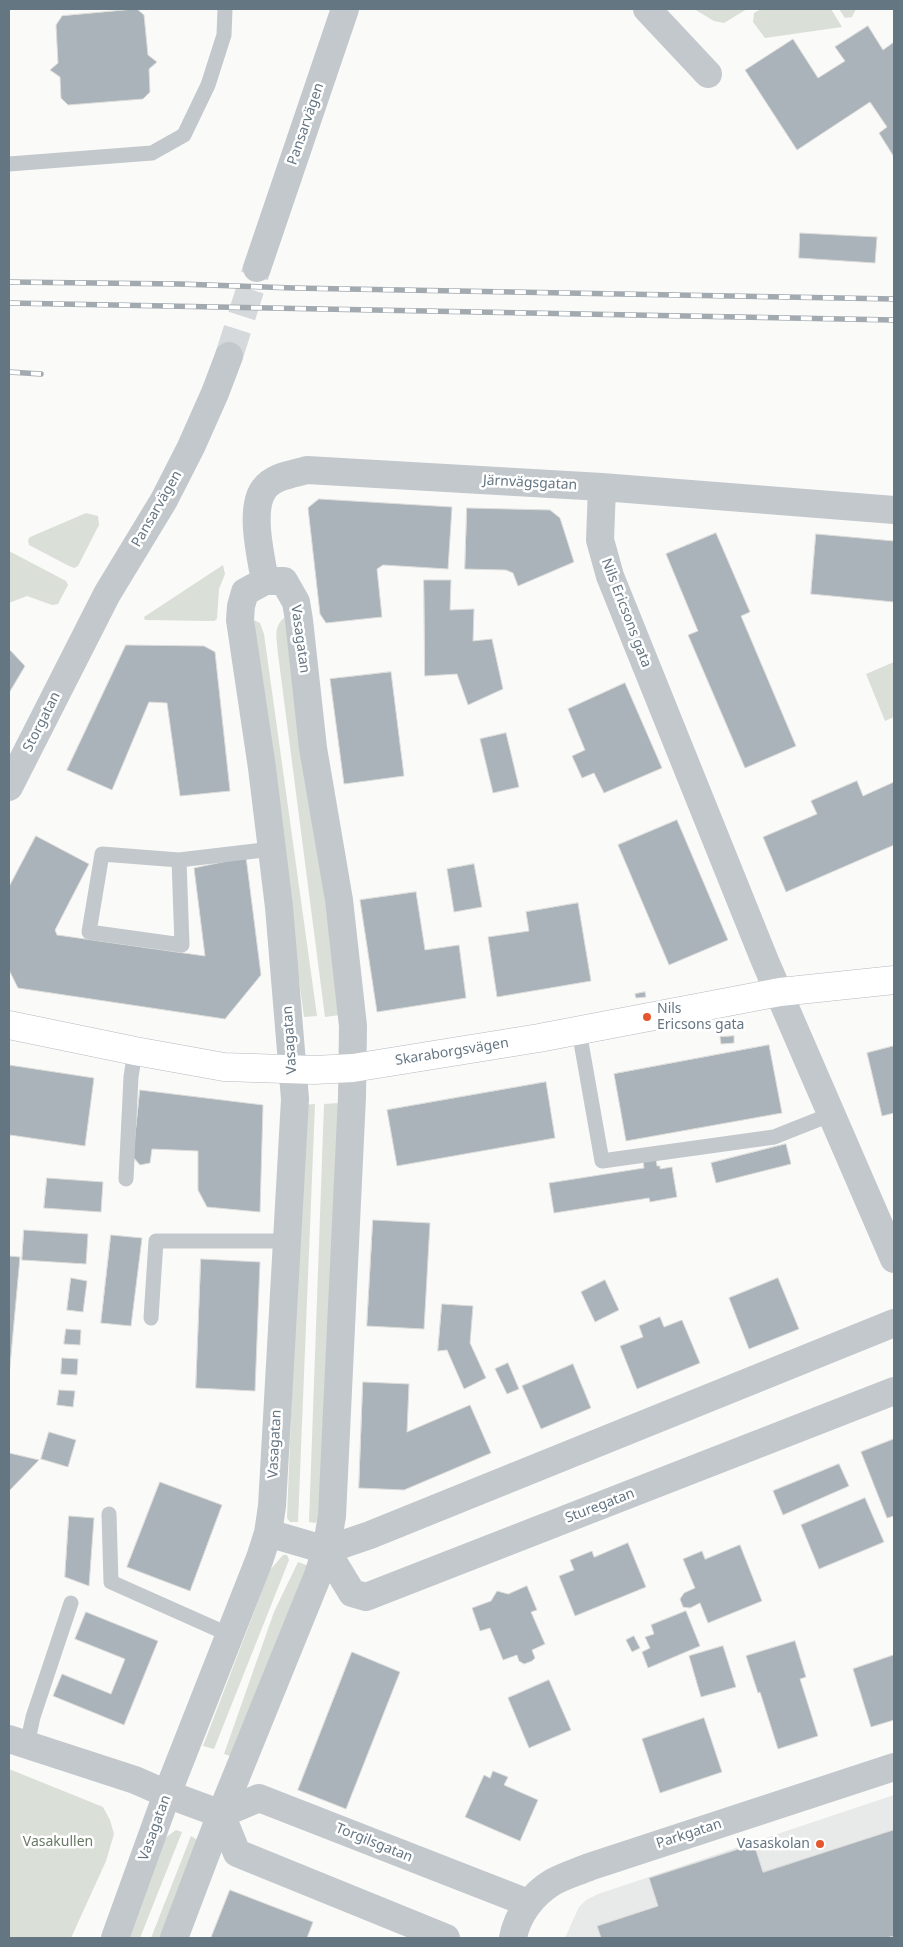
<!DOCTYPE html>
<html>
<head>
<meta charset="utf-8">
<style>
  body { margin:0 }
  #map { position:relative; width:903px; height:1947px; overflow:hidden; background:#fafaf8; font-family:"Noto Sans",sans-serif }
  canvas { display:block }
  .frame { position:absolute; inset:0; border:10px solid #657683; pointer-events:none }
</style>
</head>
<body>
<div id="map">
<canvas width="903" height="1947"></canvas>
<div class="frame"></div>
</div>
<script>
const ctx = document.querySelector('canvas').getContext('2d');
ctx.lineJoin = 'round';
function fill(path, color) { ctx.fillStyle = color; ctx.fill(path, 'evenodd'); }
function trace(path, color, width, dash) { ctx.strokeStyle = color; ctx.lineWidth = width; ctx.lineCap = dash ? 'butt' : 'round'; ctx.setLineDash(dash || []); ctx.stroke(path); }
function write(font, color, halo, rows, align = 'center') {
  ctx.font = font + ' "Noto Sans",sans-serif'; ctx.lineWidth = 5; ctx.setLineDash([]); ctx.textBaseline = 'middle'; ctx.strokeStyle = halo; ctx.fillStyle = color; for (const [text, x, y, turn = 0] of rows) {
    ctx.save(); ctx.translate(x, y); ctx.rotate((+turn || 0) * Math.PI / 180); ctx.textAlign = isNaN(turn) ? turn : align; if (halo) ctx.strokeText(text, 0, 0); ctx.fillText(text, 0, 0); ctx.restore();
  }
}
const built = new Path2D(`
  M894,1795V1938H565L579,1907L586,1900L598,1894Z`);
const green = new Path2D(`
  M694,9H747L724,23L714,21Z
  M761,9H831L842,27L765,38L753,22L754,13Z
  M839,9H856L852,17L845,18Z
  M86,513L98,516L99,525L78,566L74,568L69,566L29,545L28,540L30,537Z
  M9,551L66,581L68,585L58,604L52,605L27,596L9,603Z
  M223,565L225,574L219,589L217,619L214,621L145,620L144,617Z
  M288,615L340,1015L325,1017L278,654C277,637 272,625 288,615Z
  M250,618L260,623L264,634L317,1016L304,1017Z
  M894,662V717L885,721L866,674Z
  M339,1103L320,1518L315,1523L309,1522L324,1104Z
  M315,1104L298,1522H290L287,1518L303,1105Z
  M283,1555H287L289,1560L214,1749L203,1746L270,1570Z
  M298,1562L309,1566L236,1758L224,1754L274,1612Z
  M9,1769L103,1807L110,1820L114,1834L106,1861L71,1938H9Z
  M176,1830L182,1832L140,1938H127L165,1838Z
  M191,1836L199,1841L166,1938H151Z`);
const building = new Path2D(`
  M137,9L144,15L148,55L157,62L149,69L150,92L143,99L68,105L61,98L60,77L50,70L58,63L56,25L62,16Z
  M868,26L883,50L894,42V157L879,133L887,127L870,102L797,150L745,70L793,39L818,78L845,61L835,47Z
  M800,233L877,237L875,263L799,258Z
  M319,499L452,507L448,569L383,565L377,569L382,617L326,623L320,614L308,508Z
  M467,508L550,510L560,518L574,562L518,586L513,573L506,570L465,569Z
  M716,533L750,612L741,616L796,746L745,768L688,635L698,631L666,554Z
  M816,534L894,541V602L811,594Z
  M424,580H451L450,610L474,609L473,641L492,639L503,689L468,705L457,674L425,676Z
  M126,645L204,646L215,652L230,791L180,796L167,703L149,702L112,790L67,770Z
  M9,649L25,666L9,693Z
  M391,672L404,776L344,784L330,679Z
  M625,683L662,768L604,793L594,773L582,778L572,756L585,750L568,709Z
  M506,733L519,787L493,793L480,739Z
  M857,781L863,796L894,782V845L786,892L763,837L817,814L811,801Z
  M677,820L728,940L669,965L618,845Z
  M36,836L89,864L55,930L57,935L205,956L194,868L246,857L261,975L225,1019L18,988L9,970V887Z
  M474,864L482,907L454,912L447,869Z
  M416,892L425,950L459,945L466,998L377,1012L360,900Z
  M578,903L591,981L497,997L488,937L529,931L526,912Z
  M645,992L646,997L636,998L635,994Z
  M734,1036V1043L721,1044L720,1037Z
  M769,1045L782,1113L626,1141L614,1074Z
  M894,1046V1113L882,1116L867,1053Z
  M9,1065L94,1078L85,1146L10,1135L9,1145Z
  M546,1082L555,1138L397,1166L387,1110Z
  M140,1090L263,1105L260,1212L207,1207L198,1190V1151L152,1149L150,1163L140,1165L133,1157Z
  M786,1144L791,1164L716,1183L711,1163Z
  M656,1157L657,1166H660V1169L672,1167L677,1197L650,1202L649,1198L554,1213L549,1183L644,1168L643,1159Z
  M47,1178L103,1182L101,1212L44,1208Z
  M373,1220L430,1223L424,1329L367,1326Z
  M24,1230L88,1234L86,1264L22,1260Z
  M111,1235L142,1238L131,1326L101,1323Z
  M9,1256L20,1257L9,1377Z
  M201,1259L260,1262L255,1391L196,1388Z
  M71,1278L87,1281L83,1312L67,1310Z
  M778,1278L799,1329L749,1349L729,1298Z
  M605,1280L619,1310L595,1322L581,1292Z
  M442,1304L473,1306L470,1343L486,1378L464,1389L447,1350L438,1351Z
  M660,1317L664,1327L682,1320L700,1363L637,1389L620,1346L643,1337L639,1326Z
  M66,1329L81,1330L80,1345L64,1344Z
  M62,1358L78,1359L77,1375L61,1374Z
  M508,1363L519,1389L507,1394L495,1369Z
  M573,1364L591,1408L541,1429L522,1386Z
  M363,1382L409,1384L407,1432L470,1405L491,1453L404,1490L359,1488Z
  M59,1390L75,1391L73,1407L57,1405Z
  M49,1432L76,1440L68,1467L41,1459Z
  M894,1439V1516L887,1518L861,1452Z
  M9,1453L39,1460L9,1491Z
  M839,1464L849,1486L783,1515L773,1491Z
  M160,1482L222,1505L190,1591L127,1567Z
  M865,1498L884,1542L819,1569L801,1525Z
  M69,1516L94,1518L89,1586L65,1577Z
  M628,1543L646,1587L575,1616L559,1576L574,1570L570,1560L592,1551L594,1557Z
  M740,1545L762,1601L708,1623L700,1603L690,1608L683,1607L680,1599L684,1593L695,1588L683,1559L702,1551L705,1559Z
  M527,1586L537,1610L531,1612L545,1644L532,1650L535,1658L532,1661L524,1664L519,1661L517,1655L503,1660L490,1628L480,1631L472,1608L491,1601L497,1591L508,1594Z
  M686,1611L700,1646L648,1668L642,1652L650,1648L645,1637L654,1634L651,1625Z
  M86,1612L158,1641L124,1725L53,1696L62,1674L111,1694L125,1659L75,1639Z
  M634,1636L640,1648L632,1652L626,1640Z
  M795,1641L806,1677L800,1679L818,1736L778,1749L760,1692L758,1693L746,1656Z
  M723,1646L736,1687L701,1697L689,1656Z
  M352,1652L400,1672L346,1809L298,1790Z
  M894,1655V1720L871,1727L853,1669Z
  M549,1680L571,1730L529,1748L508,1698Z
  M704,1718L722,1772L660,1793L642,1739Z
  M493,1771L508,1777L504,1785L538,1800L520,1841L465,1817L484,1775L490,1778Z
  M894,1830V1936L886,1938H601L597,1926L658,1906L649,1878L754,1844L763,1872Z
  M230,1890L313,1922L307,1938H211Z`);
const streetTunnel = new Path2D(`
  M229,356L257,268`);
const lane = new Path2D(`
  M9,164L152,153L184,135L208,85L224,35L225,9
  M179,860L182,945L89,932L102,854L179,860L272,849
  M579,1031L602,1161L774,1137L832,1114
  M126,1179L131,1077L135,1051
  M151,1318L156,1241H287
  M109,1514L111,1582L230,1635
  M27,1745L33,1717L71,1603`);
const street = new Path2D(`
  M647,9L708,74
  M257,268L345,9
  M602,487L600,540L610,576L765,961L894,1259
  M265,581C261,557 249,509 264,489C273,476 293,474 307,470L602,487L894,510
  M9,787L107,594L164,500L191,447L215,393L229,356
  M268,1533L326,1550L370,1535L894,1323
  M326,1550L352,1593L366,1597L894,1391
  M9,1739L135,1780L167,1794L221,1814L259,1798L528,1903
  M221,1814L237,1853L446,1938
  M115,1938L167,1794L260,1558L268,1533L272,1506L295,1099L279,907L262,768L240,620L241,606L245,592L265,581H284L296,602L299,620L313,748L339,900L353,1026L352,1097L332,1516L326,1550L318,1575L221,1814L174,1938
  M513,1938C517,1915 533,1894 553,1882C564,1876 577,1872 589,1867L894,1767`);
const secondary = new Path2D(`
  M9,1025L135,1051L224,1067L314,1070L353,1068L539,1038L780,992L894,980`);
const rail = new Path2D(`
  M9,282L180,284L293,288L894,299
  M9,303L894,320
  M9,372L41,374`);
const markers = [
  [647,1017,5,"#e4572e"],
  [820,1844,5,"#e4572e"]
];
const streetNames = [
  ["Pansarvägen",306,124,-71],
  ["Järnvägsgatan",530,483,3],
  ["Pansarvägen",157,509,-60],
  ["Nils Ericsons gata",626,613,69],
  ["Vasagatan",300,639,82],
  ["Storgatan",42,722,-63],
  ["Vasagatan",290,1040,-94],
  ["Skaraborgsvägen",452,1052,-9],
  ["Vasagatan",275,1444,-87],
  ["Sturegatan",600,1506,-21],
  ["Vasagatan",155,1828,-70],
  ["Parkgatan",689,1834,-18],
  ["Torgilsgatan",374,1843,22]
];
const poiNames = [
  ["Nils",657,1009],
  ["Ericsons gata",657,1025],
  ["Vasaskolan",810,1844,"right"]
];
const parkNames = [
  ["Vasakullen",58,1842]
];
fill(built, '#e8e9e9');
fill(green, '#dadfd7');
fill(building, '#aab3b9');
trace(building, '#dcdcda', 1);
trace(streetTunnel, '#d5d9db', 28, [28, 14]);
trace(secondary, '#b3babf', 29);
trace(lane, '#c3c8cc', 15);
trace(street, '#c3c8cc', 28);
trace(secondary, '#fff', 28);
trace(rail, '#a2aab0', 5.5);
trace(rail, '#fff', 4, [11]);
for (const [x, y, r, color] of markers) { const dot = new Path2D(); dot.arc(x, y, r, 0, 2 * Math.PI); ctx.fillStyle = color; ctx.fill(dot); trace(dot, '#fff', 2); }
write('14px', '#657683', '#fff', streetNames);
write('14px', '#657683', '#fff', poiNames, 'left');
write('14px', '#687a64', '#fff', parkNames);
</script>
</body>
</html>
